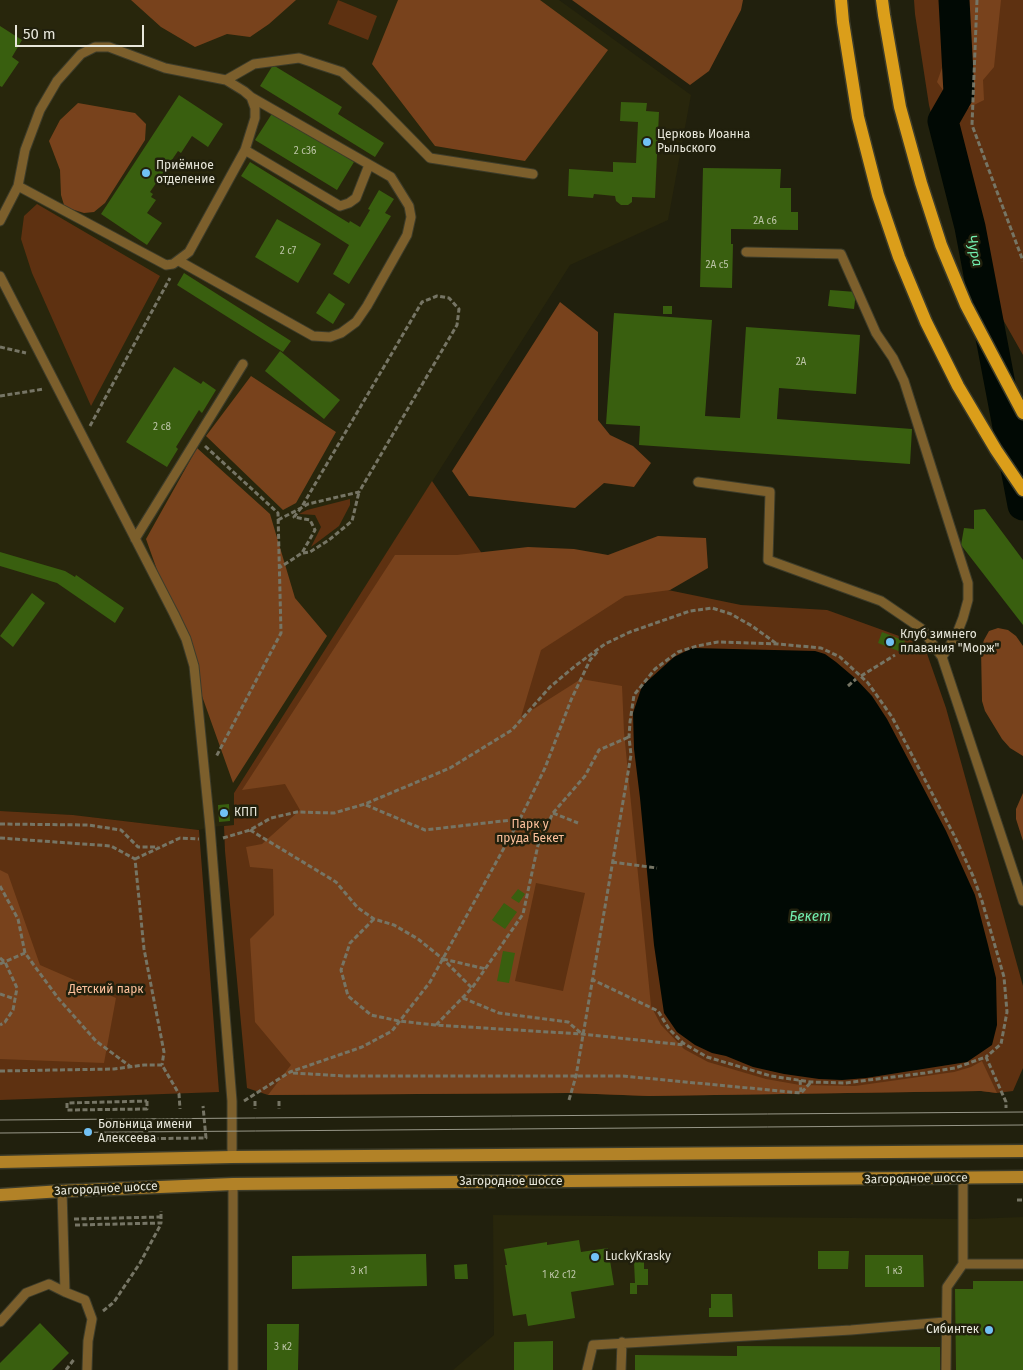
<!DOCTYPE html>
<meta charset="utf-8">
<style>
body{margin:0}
#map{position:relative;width:1023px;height:1370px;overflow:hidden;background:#21200d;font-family:"Fira Sans",sans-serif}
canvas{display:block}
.scale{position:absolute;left:15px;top:25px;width:129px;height:22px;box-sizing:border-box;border:2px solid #e7e6da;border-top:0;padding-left:6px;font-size:15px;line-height:18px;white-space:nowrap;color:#e7e6da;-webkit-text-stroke:4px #21200d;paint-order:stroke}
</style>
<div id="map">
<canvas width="1023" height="1370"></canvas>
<div class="scale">50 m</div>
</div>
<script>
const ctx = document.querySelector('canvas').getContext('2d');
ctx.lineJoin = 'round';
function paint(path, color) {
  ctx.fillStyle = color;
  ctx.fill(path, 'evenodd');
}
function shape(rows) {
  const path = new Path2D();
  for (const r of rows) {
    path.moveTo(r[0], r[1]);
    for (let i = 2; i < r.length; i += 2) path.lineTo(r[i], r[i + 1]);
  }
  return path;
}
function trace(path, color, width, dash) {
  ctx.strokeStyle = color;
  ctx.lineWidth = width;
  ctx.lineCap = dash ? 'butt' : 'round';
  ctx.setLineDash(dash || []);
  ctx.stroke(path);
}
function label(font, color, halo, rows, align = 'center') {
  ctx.font = font + ' "Fira Sans",sans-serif';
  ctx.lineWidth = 5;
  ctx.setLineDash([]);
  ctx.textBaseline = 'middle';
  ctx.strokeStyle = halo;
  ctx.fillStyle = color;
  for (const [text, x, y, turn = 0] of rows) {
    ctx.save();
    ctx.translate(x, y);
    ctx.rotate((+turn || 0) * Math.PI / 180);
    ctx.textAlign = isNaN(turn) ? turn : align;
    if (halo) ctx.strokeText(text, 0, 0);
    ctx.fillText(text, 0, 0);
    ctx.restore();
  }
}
const built = shape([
 [0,0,559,0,691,95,668,220,570,265,234,793,234,825,210,827,199,830,73,815,0,811],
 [493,1215,972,1219,1023,1217,1023,1370,453,1370,494,1335]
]);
const green = shape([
 [338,0,377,16,368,40,328,24],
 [914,0,1023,0,1023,355,997,309,951,194,929,105,915,14],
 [37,204,160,276,91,406,32,273,21,239,24,216],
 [432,481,494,571,653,571,668,590,741,605,827,610,924,645,946,708,1023,986,1023,1068,1013,1091,997,1093,981,1091,649,1096,570,1093,268,1095,247,1088,225,851,224,826,234,825,234,793],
 [350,499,350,505,339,526,311,547,321,527,315,515,299,514,307,510],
 [0,811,73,815,199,830,219,1092,0,1100]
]);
const forest = shape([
 [131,0,296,0,269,24,250,37,227,34,195,47,161,27],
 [398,0,540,0,608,50,525,161,435,146,372,64],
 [572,0,743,0,741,10,709,71,690,85],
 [944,0,1001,0,994,67,983,80,984,100,966,109,946,94,937,82,943,65,945,46,943,23],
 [78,103,135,113,146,124,145,140,105,203,94,212,84,213,71,209,64,205,61,195,60,170,49,141,60,120],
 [560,302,598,332,598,420,610,435,633,446,651,463,634,487,604,483,575,508,469,496,452,471],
 [251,376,336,432,296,503,283,510,206,436],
 [197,448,270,514,295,598,327,636,233,783,146,539],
 [658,536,706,538,708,568,670,590,625,596,541,650,521,717,581,679,622,686,624,732,651,1006,661,1025,684,1049,708,1062,766,1079,800,1085,855,1086,954,1072,971,1067,982,1061,997,1093,981,1091,649,1096,570,1093,268,1095,291,1065,255,1022,250,939,274,915,273,869,250,867,246,847,262,844,300,810,285,784,242,790,395,555,457,555,528,547,574,549,608,555],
 [536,883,585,893,563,991,515,981],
 [998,628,1008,630,1016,636,1023,646,1023,756,1010,748,1002,739,985,711,982,701,981,649,984,640,989,631],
 [1023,793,1023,841,1016,819,1016,809],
 [0,870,8,874,40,965,116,998,104,1063,0,1059]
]);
const water = shape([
 [692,648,815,651,825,654,836,662,856,679,872,696,887,719,946,831,975,895,988,945,996,978,997,1025,992,1045,967,1062,866,1078,842,1080,819,1079,784,1074,753,1067,726,1056,712,1053,695,1045,677,1032,664,1013,654,945,640,798,634,749,633,713,642,686,674,657]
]);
const river = shape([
 [954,0,959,93,943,121,970,227,1023,505]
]);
const building = shape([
 [0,26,22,40,12,57,19,62,2,87,0,86],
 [273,65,342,107,338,114,384,143,375,157,260,86],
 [179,95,223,124,208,147,192,136,181,153,178,151,150,192,153,194,151,197,156,200,147,213,162,223,147,245,101,214],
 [621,102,647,103,646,111,659,112,655,198,632,197,632,202,628,205,621,205,616,201,615,196,594,194,593,198,568,196,569,169,613,172,613,162,636,163,638,122,620,121],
 [273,112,354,162,337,190,255,140],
 [250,162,313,201,349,223,350,221,360,227,370,210,368,209,379,190,394,199,385,213,391,216,349,284,333,274,349,245,241,176],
 [703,168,781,169,780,188,791,188,791,212,798,212,798,230,731,229,731,244,733,244,732,288,700,287],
 [277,219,321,244,298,283,255,257],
 [184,273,291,341,283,352,177,285],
 [830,290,856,292,854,309,828,306],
 [329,293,345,304,333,324,316,313],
 [663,306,672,306,672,314,663,314],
 [614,313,712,320,705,416,740,418,746,327,860,335,856,394,779,388,777,419,912,429,910,464,639,445,640,426,606,424],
 [280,351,340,400,324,419,265,371],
 [174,367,201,384,203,381,216,390,202,413,199,410,176,447,178,449,167,467,126,442],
 [985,509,1023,560,1023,625,961,545,964,528,974,529,974,510],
 [0,552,65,571,75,577,76,575,124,608,115,623,57,583,0,566],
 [32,593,45,603,13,647,0,636],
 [882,632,905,641,901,652,878,643],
 [229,804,230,821,219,822,218,805],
 [518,889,525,894,519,903,511,898],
 [504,903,517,912,505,929,492,920],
 [503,951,515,953,509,983,497,981],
 [579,1240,581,1252,608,1248,614,1285,571,1292,575,1318,528,1326,526,1314,513,1316,505,1265,507,1265,504,1249,547,1242,547,1245],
 [818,1251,849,1251,848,1269,818,1269],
 [426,1254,427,1286,292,1289,292,1256],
 [865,1255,923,1255,924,1287,865,1287],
 [644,1261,644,1269,648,1269,648,1285,637,1285,637,1294,630,1294,630,1283,635,1283,634,1262],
 [467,1264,468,1279,455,1279,454,1265],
 [973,1281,1023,1281,1023,1370,956,1370,955,1289,973,1289],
 [711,1294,732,1294,733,1317,709,1317,709,1308,711,1308],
 [40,1323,69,1353,52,1370,0,1370,0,1363],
 [267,1324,299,1324,298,1370,267,1370],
 [553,1341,553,1370,514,1370,514,1342],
 [737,1346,940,1347,940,1370,635,1370,635,1355,737,1356]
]);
const path = shape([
 [977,0,972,125,1023,261],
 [0,347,26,353],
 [0,396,44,389],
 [90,426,170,278],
 [205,446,278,513,281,633,216,757],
 [278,520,301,508,308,504,359,492,457,325,459,309,449,298,437,296,422,302,301,508,294,517,310,520,315,530,302,553,279,568],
 [303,553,310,552,329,540,352,521,359,492],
 [861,676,895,655],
 [848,686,856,679],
 [366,805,425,830,520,819],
 [553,813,578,823],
 [0,824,88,825,121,830,138,847,158,847],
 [250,830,336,882,358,908,374,919,394,925,418,939,443,959,472,988],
 [0,838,111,846,135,859,144,949,164,1052,162,1065],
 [223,838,250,830,271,818,297,812,334,813,365,804,450,768,512,730,550,687,575,666,605,644,630,632,690,611,712,608,731,614,752,626,777,644],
 [135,859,180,838,199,839],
 [612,862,657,868],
 [0,886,18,919,25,953,58,998,96,1041,131,1067],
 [374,919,350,943,341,970,348,996,371,1015,399,1021,435,1025,582,1034,684,1045],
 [0,958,5,962,17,988,13,1010,5,1022,0,1025],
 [443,959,486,969],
 [0,964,25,953],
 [591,979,658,1011,669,1029,683,1043,707,1057,771,1076,811,1082,845,1083,925,1073,955,1068,986,1057,1006,1102,1006,1108],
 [0,994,15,999],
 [463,998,499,1013,568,1022,582,1034],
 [436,1025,472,988,523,914,538,845,553,813,585,776,599,750,629,737],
 [0,1071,114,1069,144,1065,162,1065,179,1094,180,1109],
 [293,1073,345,1076,623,1076,801,1093,811,1082],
 [800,1080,801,1092],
 [569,1100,576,1076,631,755,629,737,630,722,634,695,655,669,678,652,697,646,718,642,778,644,821,648,840,657,868,683,892,717,955,837,973,876,982,901,1004,977,1007,1012,1001,1044,986,1057],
 [147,1101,147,1109,67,1110,67,1103,147,1101],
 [244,1101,290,1072,362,1047,392,1031,430,982,520,819,545,768,571,700,590,660,599,650],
 [255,1101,255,1109],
 [279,1101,279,1109],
 [116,1139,206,1138,203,1106],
 [1017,1200,1023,1200],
 [74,1219,161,1217],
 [75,1225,161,1223,161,1211],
 [103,1311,114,1302,140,1263,161,1224],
 [66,1370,75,1358]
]);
const lane = shape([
 [245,150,340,206,349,203,356,198,369,165],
 [18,186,166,265,173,264,189,252,245,150,255,118,255,108,251,97,244,91,226,80],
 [0,221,18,186,25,150,40,110,57,81,81,54,95,47,109,47,165,68,226,80,254,64,299,58,342,72,375,102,430,158,533,174],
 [746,252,841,254,876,333,893,358,904,381,968,583,968,600,963,618,956,636,942,657],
 [179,261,313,336,330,337,341,333,356,322,367,306,407,235,411,217,409,206,391,177,251,97],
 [0,276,174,614,186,639,194,666,210,827,232,1101,232,1157],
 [698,482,770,492,768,560,881,601,922,629,942,657,1023,901],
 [135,539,243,364],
 [62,1191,65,1292,85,1300,92,1319,88,1341,87,1370],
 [963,1264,1023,1264],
 [0,1322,26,1293,49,1284,65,1292],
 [233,1370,233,1184],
 [587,1370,593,1345,851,1330,945,1322],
 [621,1370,622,1342],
 [946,1370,947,1287,963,1264,963,1178]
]);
const secondary = shape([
 [0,1162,232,1157,1023,1151],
 [0,1195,62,1191,233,1184,1023,1177]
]);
const primary = shape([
 [841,0,843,22,858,117,878,195,899,257,926,322,958,386,996,450,1023,490],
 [882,0,884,15,900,107,921,183,941,245,966,305,1023,413]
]);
const tram = shape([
 [0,1120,1023,1112],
 [0,1133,1023,1125]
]);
const markers = [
 [647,142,5,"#71c1f5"],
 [146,173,5,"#71c1f5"],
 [890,642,5,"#71c1f5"],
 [224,813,5,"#71c1f5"],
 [88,1132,5,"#71c1f5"],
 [595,1257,5,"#71c1f5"],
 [989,1330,5,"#71c1f5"]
];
const numberNames = [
 ["2 с36",305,151],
 ["2А с6",765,221],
 ["2 с7",288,251],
 ["2А с5",717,265],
 ["2А",801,362],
 ["2 с8",162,427],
 ["3 к1",359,1271],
 ["1 к3",894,1271],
 ["1 к2 с12",559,1275],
 ["3 к2",283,1347]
];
const poiNames = [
 ["Церковь Иоанна",657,135],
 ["Рыльского",657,149],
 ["Приёмное",156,166],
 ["отделение",156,180],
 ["Клуб зимнего",900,635],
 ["плавания \"Морж\"",900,649],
 ["КПП",234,813],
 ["Больница имени",98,1125],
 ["Алексеева",98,1139],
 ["LuckyKrasky",605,1257],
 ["Сибинтек",979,1330,"right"]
];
const parkNames = [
 ["Парк у",530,825],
 ["пруда Бекет",530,839],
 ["Детский парк",106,990]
];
const streetNames = [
 ["Загородное шоссе",916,1179,-1],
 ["Загородное шоссе",511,1182],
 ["Загородное шоссе",106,1189,-3]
];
const waterNames = [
 ["Чура",974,251,79],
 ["Бекет",810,917]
];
paint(built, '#28260c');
paint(green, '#5e3111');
paint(forest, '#78421c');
paint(water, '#010904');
trace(river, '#010904', 31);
paint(building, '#395f0f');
trace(lane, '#3d3c2a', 11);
trace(secondary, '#3d3c2a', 15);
trace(primary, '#3d3c2a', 15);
trace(path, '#767565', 3, [5, 2.5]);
trace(lane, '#7c5f2c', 9);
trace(secondary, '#b28227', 12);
trace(primary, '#db9e1a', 12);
trace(tram, '#989788', 1);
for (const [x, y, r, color] of markers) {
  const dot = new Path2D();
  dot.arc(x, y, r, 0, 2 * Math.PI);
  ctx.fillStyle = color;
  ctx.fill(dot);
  trace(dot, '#21200d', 2);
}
label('10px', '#bcc4a7', null, numberNames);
label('12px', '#e7e6da', '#21200d', poiNames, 'left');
label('12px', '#fec19c', '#21200d', parkNames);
label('12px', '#e7e6da', '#21200d', streetNames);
label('italic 14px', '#72edae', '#21200d', waterNames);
</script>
